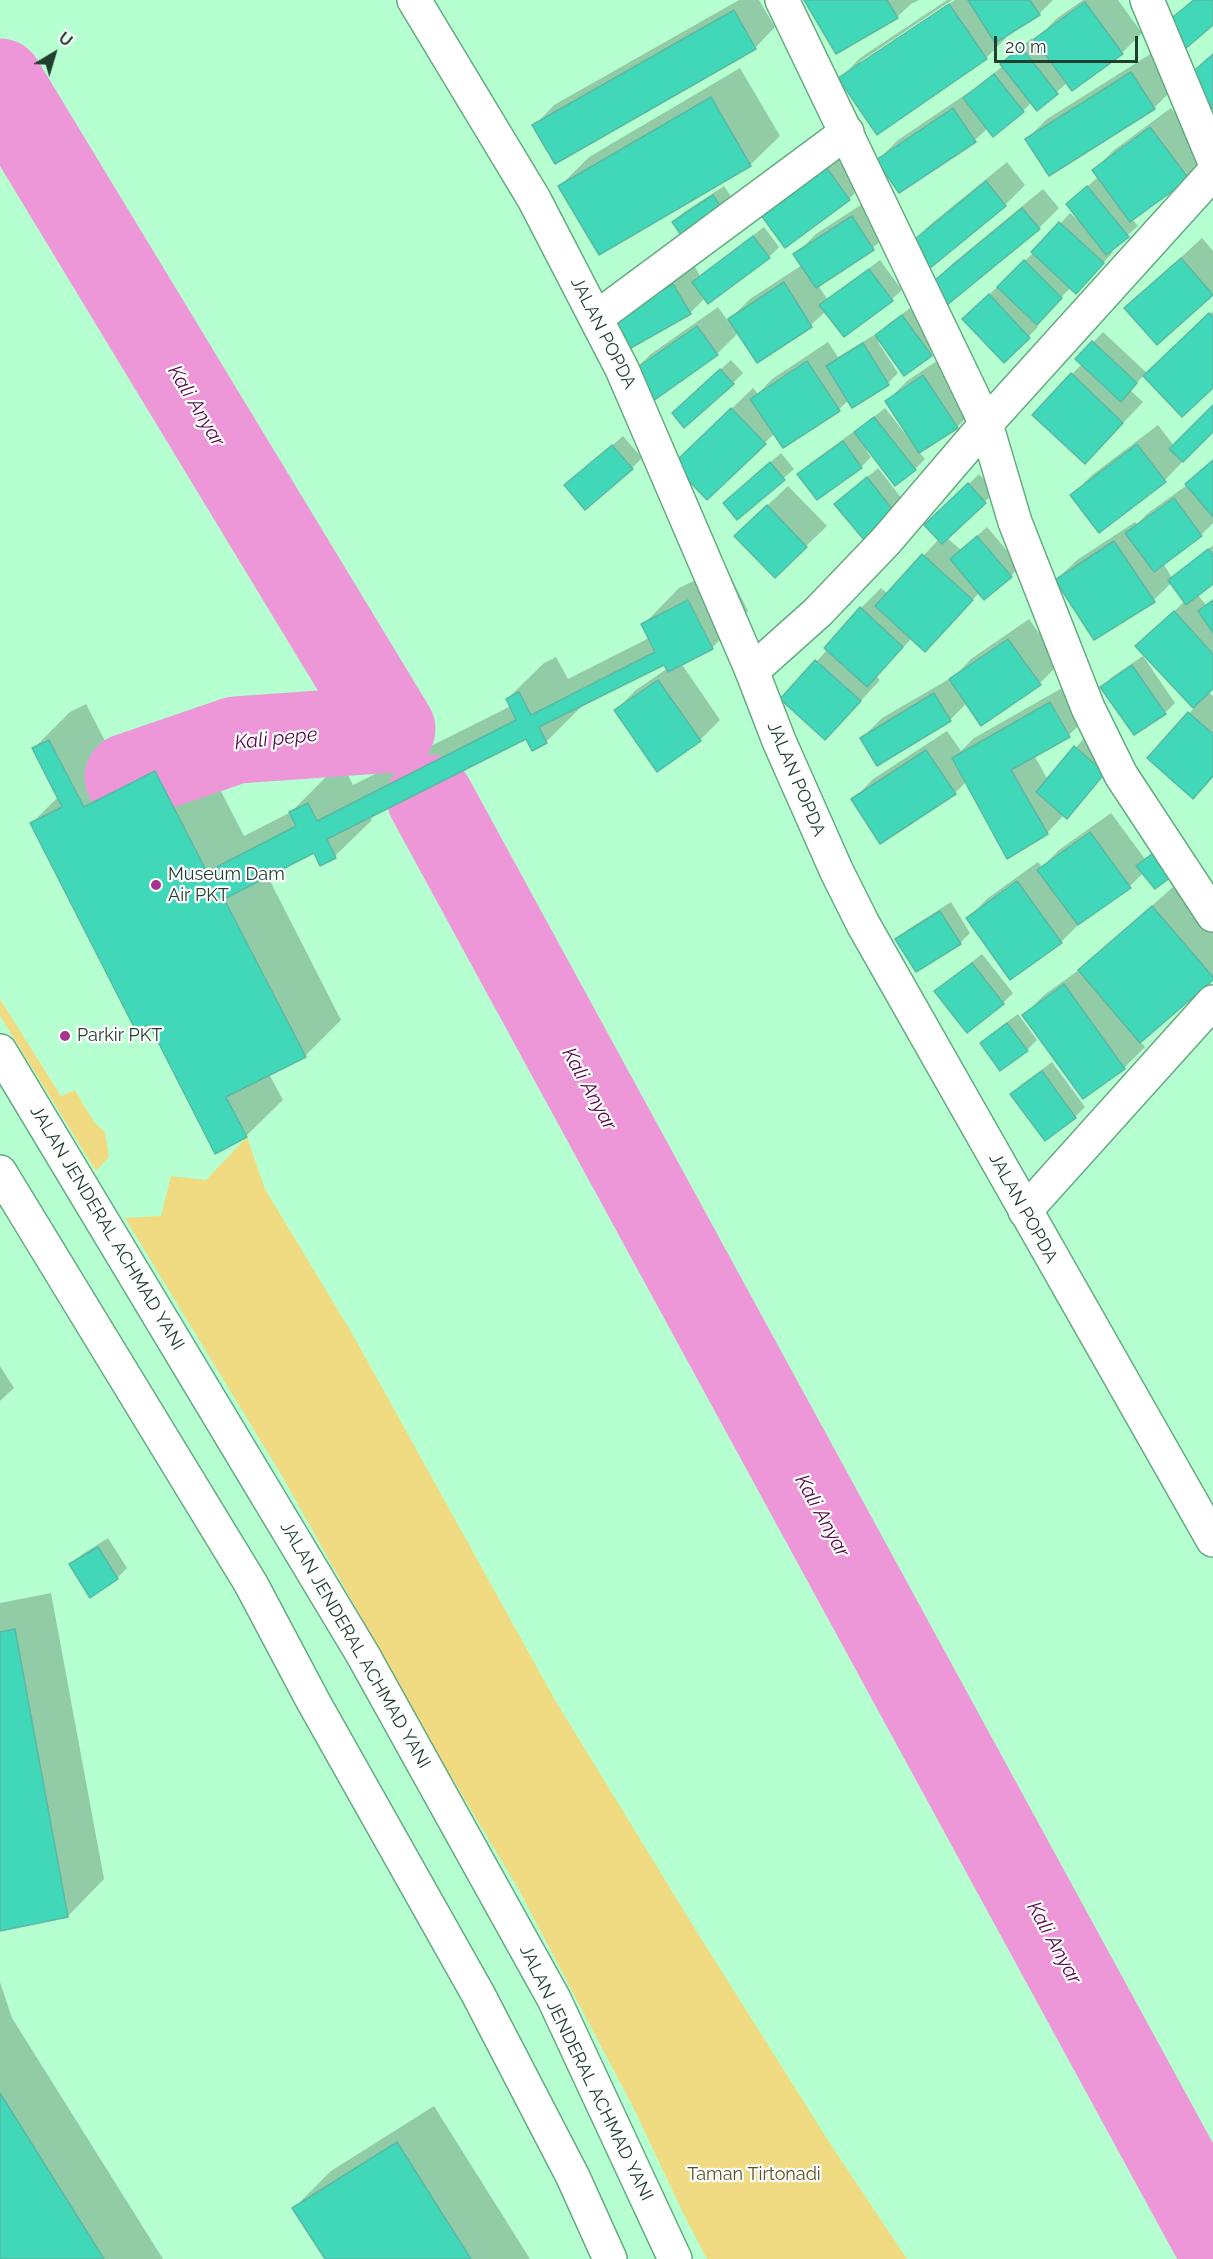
<!DOCTYPE html>
<style>
body{margin:0}
#map{position:relative;width:1213px;height:2259px;overflow:hidden;background:#b6ffd1;font-family:Raleway,sans-serif}
canvas{display:block}
.north{position:absolute;left:24px;top:24px;width:60px;height:60px;-webkit-text-stroke:4px #fff;paint-order:stroke;rotate:38deg;font-size:16px;font-weight:700;line-height:24px;text-align:center;color:#213f2d}
.north::after{content:'';display:block;margin:auto;width:21px;height:27px;background:#213f2d;clip-path:polygon(50% 0,100% 100%,50% 72%,0 100%)}
.scale{position:absolute;left:994px;top:36px;width:144px;height:27px;box-sizing:border-box;border:3px solid #213f2d;border-top:0;padding-left:8px;font-size:18px;line-height:21px;white-space:nowrap;color:#213f2d;-webkit-text-stroke:4px #fff;paint-order:stroke}
</style>
<div id="map">
<canvas width="1213" height="2259"></canvas>
<div class="north">U</div>
<div class="scale">20 m</div>
</div>
<script>
const ctx = document.querySelector('canvas').getContext('2d');
ctx.lineJoin = 'round';
function paint(path, color) {
  ctx.fillStyle = color;
  ctx.fill(path, 'evenodd');
}
function shape(rows) {
  const path = new Path2D();
  for (const r of rows) {
    path.moveTo(r[0], r[1]);
    for (let i = 2; i < r.length; i += 2) path.lineTo(r[i], r[i + 1]);
  }
  return path;
}
function trace(path, color, width, dash) {
  ctx.strokeStyle = color;
  ctx.lineWidth = width;
  ctx.lineCap = dash ? 'butt' : 'round';
  ctx.setLineDash(dash || []);
  ctx.stroke(path);
}
function label(font, color, halo, rows, align = 'center') {
  ctx.font = font + ' Raleway,sans-serif';
  ctx.lineWidth = 4.5;
  ctx.setLineDash([]);
  ctx.textBaseline = 'middle';
  ctx.strokeStyle = halo;
  ctx.fillStyle = color;
  for (const [text, x, y, turn = 0] of rows) {
    ctx.save();
    ctx.translate(x, y);
    ctx.rotate((+turn || 0) * Math.PI / 180);
    ctx.textAlign = isNaN(turn) ? turn : align;
    if (halo) ctx.strokeText(text, 0, 0);
    ctx.fillText(text, 0, 0);
    ctx.restore();
  }
}
const green = shape([
 [0,999,61,1096,75,1090,94,1122,105,1132,109,1157,96,1171,0,1016],
 [247,1137,265,1189,353,1335,555,1700,697,1932,831,2145,907,2259,707,2259,686,2219,634,2109,519,1890,440,1758,282,1476,125,1218,161,1216,171,1176,206,1180]
]);
const shadow = shape([
 [739,0,759,0,775,27,755,48,534,126,554,105],
 [806,0,919,0,911,4,897,17],
 [947,0,952,0,861,61,861,65,955,0,1053,0,1039,14,1005,35,1006,38,986,58,840,79,860,58],
 [1083,0,1118,0,1142,33,1122,53,1068,82,1037,109,1032,102,1023,111,988,128,975,140,878,160,898,140,975,88,1003,66,1002,64,1012,54,1032,38,1035,41,1056,19],
 [1192,0,1213,0,1213,23,1166,25],
 [1152,53,1174,88,1154,108,1027,139,1047,119],
 [740,68,780,136,750,165,599,253,560,186,589,157],
 [1171,108,1208,158,1188,178,1132,219,1138,226,1110,250,1113,252,1086,282,1071,287,1036,324,1038,327,1004,361,974,309,1033,253,1070,213,1080,222,1081,221,1068,204,1098,177,1094,170,1114,150],
 [847,148,870,178,849,199,785,245,763,215],
 [1007,162,1025,185,1005,205,929,267,911,244,931,224],
 [724,186,736,204,674,222,684,212],
 [1043,189,1059,208,1039,228,932,284,952,264],
 [873,197,893,228,873,248,818,285,827,299,880,260,902,290,892,299,826,311,811,325,739,332,717,354,630,374,651,354,718,307,728,321,750,299,802,265,795,255,816,234],
 [764,227,779,247,769,257,705,298,690,313,627,304,694,265,700,276],
 [1202,238,1213,251,1213,293,1157,343,1126,308],
 [913,306,941,345,931,355,905,374,880,340,878,342,898,373,888,383,849,400,839,409,784,446,775,433,707,498,695,444,753,388,758,394,772,379,828,342,838,357,874,335,875,337,887,325],
 [1213,311,1213,386,1182,415,1144,375,1130,390,1143,402,1105,442,1072,374,1082,364,1077,359,1103,332,1148,374],
 [944,356,977,407,957,427,919,452,925,459,915,469,869,450,867,452,871,457,861,467,799,474,809,464,853,432,854,433,885,408,910,440,912,438,887,401,907,381],
 [731,360,743,373,733,383,684,403],
 [1213,407,1213,430,1165,480,1100,531,1072,495,1092,475,1158,425,1174,446],
 [623,436,642,458,632,468,566,485],
 [781,453,794,469,737,518,735,493],
 [1213,460,1213,523,1201,535,1163,563,1172,578,1213,545,1213,582,1197,594,1206,605,1213,599,1213,687,1208,692,1213,696,1213,777,1192,797,1149,758,1194,708,1137,646,1185,601,1171,583,1154,600,1056,580,1077,560,1135,522,1137,524,1148,513,1187,485],
 [878,468,906,504,896,514,836,504],
 [979,474,995,492,947,538,961,550,987,527,1020,566,1011,576,980,592,925,650,912,638,876,676,880,680,845,718,782,699,828,649,861,608,881,588,888,594,939,539,936,515],
 [788,486,827,526,775,576,756,516],
 [725,565,748,611,712,648,681,663,720,720,700,740,616,710,636,690,668,668,665,663,583,705,546,742,533,749,527,736,370,816,372,820,335,856,320,864,314,851,267,875,341,1020,305,1056,269,1074,283,1100,246,1136,150,1022,31,824,58,797,34,748,70,712,86,704,121,772,192,735,244,836,291,812,327,776,344,767,353,785,511,706,507,699,544,663,556,657,568,679,649,638,643,625,679,588],
 [1029,619,1060,663,1040,683,967,703,950,720,877,764,862,738,882,718,956,675,971,659],
 [1143,656,1175,703,1165,713,1135,733,1102,687,1112,677],
 [1071,683,1089,715,1069,735,1034,755,1048,780,1085,737,1114,762,1047,833,966,782,955,793,880,842,853,800,873,779,947,731,961,751,974,738],
 [1111,813,1145,859,1167,841,1144,872,1130,886,1081,922,1061,942,968,918,988,898,1038,862,1042,867,1059,850],
 [1173,887,1213,933,1213,978,1140,1041,1145,1047,1124,1068,1083,1097,1024,1015,1044,995,1083,967],
 [951,902,970,933,960,943,897,940,907,930],
 [982,954,1013,993,1003,1003,936,991],
 [1018,1014,1037,1040,1027,1050,982,1043,992,1033],
 [1052,1062,1085,1107,1075,1117,1012,1094,1022,1084],
 [0,1366,14,1388,0,1401],
 [108,1538,127,1568,117,1578,71,1565,81,1555],
 [51,1593,104,1879,68,1916,0,1930,0,1603],
 [0,1982,12,2018,163,2259,0,2259],
 [434,2106,530,2259,326,2259,294,2208,331,2171]
]);
const river = shape([
 [0,82,392,729,236,740,128,777],
 [430,798,1213,2234]
]);
const building = shape([
 [804,0,887,0,898,18,836,54,804,0],
 [968,0,1030,0,1040,15,995,43,968,0],
 [1194,0,1213,0,1213,25,1185,49,1164,24,1194,0],
 [1085,2,1123,54,1072,91,1034,39,1085,2],
 [949,4,987,59,877,135,838,78,949,4],
 [734,10,756,49,555,164,532,125,734,10],
 [1021,47,1058,94,1037,111,1000,64,1021,47],
 [1213,54,1213,109,1186,78,1213,54],
 [1131,72,1155,109,1049,176,1025,139,1131,72],
 [994,74,1024,112,993,137,963,98,994,74],
 [711,97,751,166,599,255,558,186,711,97],
 [953,108,976,142,899,193,876,160,953,108],
 [1150,127,1189,179,1130,222,1092,170,1150,127],
 [826,167,850,200,785,248,761,215,826,167],
 [986,181,1006,206,929,269,909,244,986,181],
 [1087,186,1129,237,1106,255,1066,204,1087,186],
 [713,195,727,216,686,242,672,222,713,195],
 [1022,208,1040,229,947,305,930,284,1022,208],
 [852,216,874,250,816,288,793,254,852,216],
 [1059,222,1104,263,1076,294,1031,252,1059,222],
 [753,236,770,258,708,304,692,282,753,236],
 [1181,258,1213,295,1157,345,1124,308,1181,258],
 [1024,260,1062,298,1037,325,997,287,1024,260],
 [869,269,893,301,844,337,819,305,869,269],
 [784,282,812,327,757,363,728,319,784,282],
 [673,284,691,314,622,353,605,324,673,284],
 [989,294,1030,338,1004,363,962,319,989,294],
 [1209,313,1213,317,1213,388,1182,417,1143,376,1209,313],
 [902,315,932,356,904,376,875,335,902,315],
 [697,326,718,355,649,404,628,374,697,326],
 [1092,341,1137,383,1121,402,1075,359,1092,341],
 [863,343,889,385,852,408,826,366,863,343],
 [807,361,840,411,783,448,750,399,807,361],
 [720,369,734,384,684,428,672,413,720,369],
 [1071,373,1123,423,1085,464,1032,415,1071,373],
 [923,375,958,428,919,453,885,401,923,375],
 [1213,405,1213,432,1183,462,1169,449,1213,405],
 [731,408,766,444,707,500,673,464,731,408],
 [874,417,916,470,895,486,854,432,874,417],
 [843,441,862,468,817,500,797,474,843,441],
 [1137,444,1166,482,1099,533,1070,495,1137,444],
 [612,445,633,469,585,510,564,485,612,445],
 [1213,460,1213,517,1185,484,1213,460],
 [770,462,785,480,737,520,723,503,770,462],
 [867,477,897,515,865,541,834,504,867,477],
 [968,483,986,503,942,544,924,525,968,483],
 [1174,498,1202,536,1154,572,1125,533,1174,498],
 [767,505,807,547,775,578,734,536,767,505],
 [977,536,1012,577,984,600,950,559,977,536],
 [1114,541,1155,602,1094,640,1055,580,1114,541],
 [1208,549,1213,555,1213,584,1186,605,1168,580,1208,549],
 [922,554,973,600,925,652,875,606,922,554],
 [688,600,713,649,668,672,664,665,539,727,547,743,532,751,526,739,327,839,336,858,320,866,314,853,224,899,306,1057,226,1097,247,1137,215,1154,149,1024,136,1031,30,823,62,807,32,748,49,740,84,807,155,771,207,872,296,826,289,812,308,803,317,821,516,720,506,699,519,692,531,715,655,652,641,624,688,600],
 [1213,600,1213,633,1198,611,1213,600],
 [860,607,903,647,867,687,824,648,860,607],
 [1174,611,1213,654,1213,689,1193,708,1135,646,1174,611],
 [1008,639,1041,685,981,726,949,679,1008,639],
 [815,660,861,701,825,740,780,699,815,660],
 [1132,665,1166,714,1134,735,1100,687,1132,665],
 [658,680,701,741,657,772,614,710,658,680],
 [934,693,951,721,877,766,860,738,934,693],
 [1050,702,1070,737,1011,770,1048,834,1007,859,952,758,1050,702],
 [1188,712,1213,734,1213,776,1193,799,1147,758,1188,712],
 [1074,746,1105,773,1067,819,1036,792,1074,746],
 [926,750,956,794,880,844,851,799,926,750],
 [1090,832,1131,888,1078,925,1037,870,1090,832],
 [1157,850,1175,874,1155,889,1136,866,1157,850],
 [1017,881,1062,943,1010,980,966,918,1017,881],
 [1152,906,1213,977,1213,980,1140,1043,1078,970,1152,906],
 [940,911,961,944,916,972,895,939,940,911],
 [972,963,1004,1004,967,1033,934,991,972,963],
 [1064,984,1125,1069,1083,1099,1022,1015,1064,984],
 [1007,1023,1028,1051,1000,1071,980,1043,1007,1023],
 [1042,1071,1076,1118,1045,1141,1010,1094,1042,1071],
 [98,1547,118,1579,90,1598,69,1564,98,1547],
 [15,1629,68,1917,0,1931,0,1632,15,1629],
 [0,2093,104,2259,0,2259,0,2093],
 [397,2142,471,2259,325,2259,292,2208,397,2142]
]);
const street = shape([
 [782,0,986,424,1015,522,1088,708,1121,775,1213,915],
 [1147,0,1213,158],
 [596,318,847,132],
 [752,671,818,612,886,541,986,424,1213,173],
 [1025,1211,1213,1002]
]);
const secondary = shape([
 [414,0,534,199,622,369,752,671,779,741,837,872,863,924,1213,1540]
]);
const primary = shape([
 [0,1051,363,1655,554,1999,675,2259],
 [0,1172,251,1584,313,1701,478,1994,573,2177,610,2259]
]);
const markers = [
 [156,885,6,"#a5338f"],
 [65,1036,6,"#a5338f"]
];
const streetNames = [
 ["JALAN POPDA",603,333,63],
 ["JALAN POPDA",796,779,67],
 ["JALAN POPDA",1023,1208,61],
 ["JALAN JENDERAL ACHMAD YANI",107,1228,59],
 ["JALAN JENDERAL ACHMAD YANI",355,1645,60],
 ["JALAN JENDERAL ACHMAD YANI",586,2073,64]
];
const poiNames = [
 ["Museum Dam",168,875],
 ["Air PKT",168,896],
 ["Parkir PKT",77,1036]
];
const parkNames = [
 ["Taman Tirtonadi",754,2175]
];
const waterNames = [
 ["Kali Anyar",196,406,59],
 ["Kali pepe",276,739,-6],
 ["Kali Anyar",589,1089,61],
 ["Kali Anyar",822,1516,61],
 ["Kali Anyar",1054,1943,61]
];
paint(green, '#f0db82');
paint(shadow, '#0003');
trace(river, '#ee97d8', 87);
paint(building, '#41d7b9');
trace(building, '#5bb9a4', 1.5);
trace(street, '#64ab81', 36);
trace(secondary, '#64ab81', 36);
trace(primary, '#64ab81', 36);
trace(street, '#fff', 33);
trace(secondary, '#fff', 33);
trace(primary, '#fff', 33);
for (const [x, y, r, color] of markers) {
  const dot = new Path2D();
  dot.arc(x, y, r, 0, 2 * Math.PI);
  ctx.fillStyle = color;
  ctx.fill(dot);
  trace(dot, '#fff', 2);
}
label('18px', '#213f2d', '#fff', streetNames);
label('18px', '#213f2d', '#fff', poiNames, 'left');
label('18px', '#5a5023', '#fff', parkNames);
label('italic 20px', '#57094a', '#fff', waterNames);
</script>
